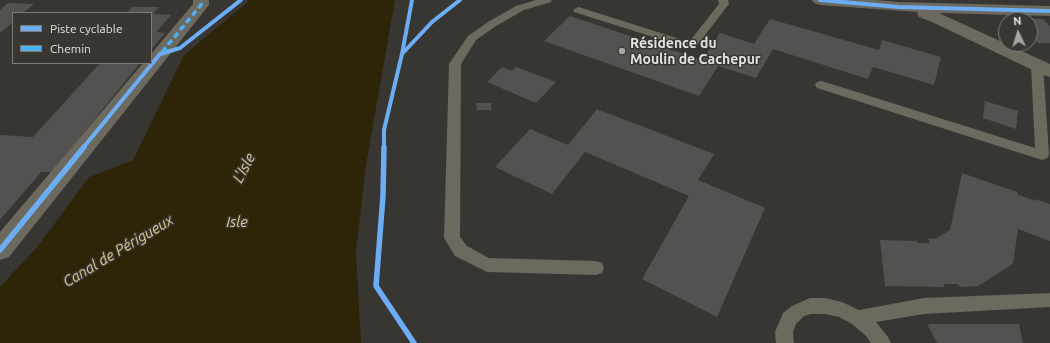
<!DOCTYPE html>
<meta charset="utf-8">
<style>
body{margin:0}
#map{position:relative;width:1050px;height:343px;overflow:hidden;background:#383633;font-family:Ubuntu,sans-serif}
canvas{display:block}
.legend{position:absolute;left:12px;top:12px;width:140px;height:52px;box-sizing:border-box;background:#393732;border:1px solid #7d7c78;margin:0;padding:5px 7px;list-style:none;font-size:12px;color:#e4e3e0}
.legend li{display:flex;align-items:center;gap:8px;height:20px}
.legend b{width:20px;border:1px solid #7d7c78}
.north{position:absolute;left:998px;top:12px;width:40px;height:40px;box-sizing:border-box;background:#393732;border:1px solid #7d7c78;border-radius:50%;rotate:356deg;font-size:11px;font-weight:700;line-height:16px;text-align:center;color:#e4e3e0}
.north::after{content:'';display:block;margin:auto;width:14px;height:18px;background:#a8a6a3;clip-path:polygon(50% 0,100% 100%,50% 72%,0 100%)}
</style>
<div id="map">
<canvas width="1050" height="343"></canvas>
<ul class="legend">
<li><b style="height:5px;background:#6dadf4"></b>Piste cyclable</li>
<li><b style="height:5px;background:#4cb0f7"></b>Chemin</li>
</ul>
<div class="north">N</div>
</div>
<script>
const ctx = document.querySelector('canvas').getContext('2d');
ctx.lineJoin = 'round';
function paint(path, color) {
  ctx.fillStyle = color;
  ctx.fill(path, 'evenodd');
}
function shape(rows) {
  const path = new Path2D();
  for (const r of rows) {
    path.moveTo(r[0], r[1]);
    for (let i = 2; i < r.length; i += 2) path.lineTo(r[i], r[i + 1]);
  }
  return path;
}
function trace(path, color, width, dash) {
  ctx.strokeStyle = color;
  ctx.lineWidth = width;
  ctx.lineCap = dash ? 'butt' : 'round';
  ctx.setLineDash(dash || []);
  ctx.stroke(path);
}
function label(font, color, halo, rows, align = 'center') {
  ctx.font = font + ' Ubuntu,sans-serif';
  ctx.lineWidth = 3;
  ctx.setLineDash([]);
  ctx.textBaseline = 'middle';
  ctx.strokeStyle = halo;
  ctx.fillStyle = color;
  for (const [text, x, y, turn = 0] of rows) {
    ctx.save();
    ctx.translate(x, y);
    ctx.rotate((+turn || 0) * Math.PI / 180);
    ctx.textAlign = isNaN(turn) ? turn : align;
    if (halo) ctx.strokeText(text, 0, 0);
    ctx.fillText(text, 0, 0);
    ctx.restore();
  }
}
const water = shape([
 [250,0,395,0,366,165,356,251,361,343,0,343,0,287,38,246,89,177,133,160,184,55]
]);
const building = shape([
 [8,3,34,4,23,13,13,13,13,22,0,33,0,10],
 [132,7,159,7,153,14,171,15,156,32,165,33,151,50,151,13,127,13],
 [570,16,702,60,720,33,754,44,770,19,879,50,882,40,941,57,934,85,873,67,868,79,773,49,756,78,718,66,699,96,544,41],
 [1020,18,1043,19,1050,26,1050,43,1038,43,1033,38,1030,38,1030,20,1018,20],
 [100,63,140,63,52,172,41,172,0,220,0,135,33,137],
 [502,67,512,71,516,67,556,82,536,103,487,82],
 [985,101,1018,111,1016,129,983,118],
 [476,103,491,103,491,110,477,110],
 [597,109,714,154,698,180,765,208,717,317,642,279,689,196,585,152,552,194,495,167,530,129,568,145],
 [962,173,1017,192,1018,195,1036,201,1036,199,1050,204,1050,241,1018,229,1013,264,978,286,960,287,958,284,943,284,945,287,885,286,880,240,917,241,918,243,930,243,928,238,935,239,950,230],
 [927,324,1019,324,1023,343,937,343]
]);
const path = shape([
 [222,15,241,0]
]);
const service = shape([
 [536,0,552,0,551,2,524,10,496,26,476,40,461,64,460,237,467,246,489,258,596,261,602,263,604,268,602,273,596,275,487,272,455,256,444,238,449,64,468,36,488,22,516,6,536,0],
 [718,0,728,0,729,4,695,48,691,49,574,12,573,10,578,7,582,8,689,42,719,4,718,0],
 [1037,61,1041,63,1043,65,1049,155,1047,158,1042,160,817,88,815,85,817,82,821,81,825,82,1035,148,1031,65,1033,63,1037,61],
 [1050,293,1050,307,924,314,876,322,888,337,891,343,871,343,866,336,852,324,839,317,825,314,811,314,804,316,796,324,793,332,794,343,776,343,775,332,783,313,792,306,810,298,825,298,842,302,859,310,924,298,1050,293]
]);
const minor = shape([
 [193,0,209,0,209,5,9,257,0,260,0,232,143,63,151,63,151,54,193,4,193,0],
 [812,0,875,0,899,2,1050,6,1050,16,939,13,1050,64,1050,77,1043,75,932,22,919,17,917,14,918,12,820,5,814,3,812,0]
]);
const quiet = shape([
 [162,52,201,5,201,0]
]);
const cyclewayFar1 = shape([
 [820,0,899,7,1050,11],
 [402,54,432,22,460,0],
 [83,148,160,54,180,48,241,0],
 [384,148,384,130,402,54,412,0]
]);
const cycleway = shape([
 [384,147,383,196,376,286,414,343],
 [0,250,84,147]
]);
const markers = [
 [622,51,4,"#a8a6a3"]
];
const poiNames = [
 ["Résidence du",630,43],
 ["Moulin de Cachepur",630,59]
];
const waterNames = [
 ["L'Isle",244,168,-62],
 ["Isle",237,222],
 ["Canal de Périgueux",118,251,-31]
];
paint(water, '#2e2509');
paint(building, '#535250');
trace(path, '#726f69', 2, [1.5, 2.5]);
paint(service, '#6c695e');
paint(minor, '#6c695e');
trace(quiet, '#4cb0f7', 3.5, [6, 3.5]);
trace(cyclewayFar1, '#6dadf4', 4);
trace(cycleway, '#6dadf4', 5.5);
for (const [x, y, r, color] of markers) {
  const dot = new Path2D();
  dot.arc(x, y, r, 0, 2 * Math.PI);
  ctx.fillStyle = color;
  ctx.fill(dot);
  trace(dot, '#393732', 1.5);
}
label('bold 14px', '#e4e3e0', '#393732', poiNames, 'left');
label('italic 15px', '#dac78e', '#393732', waterNames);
</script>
